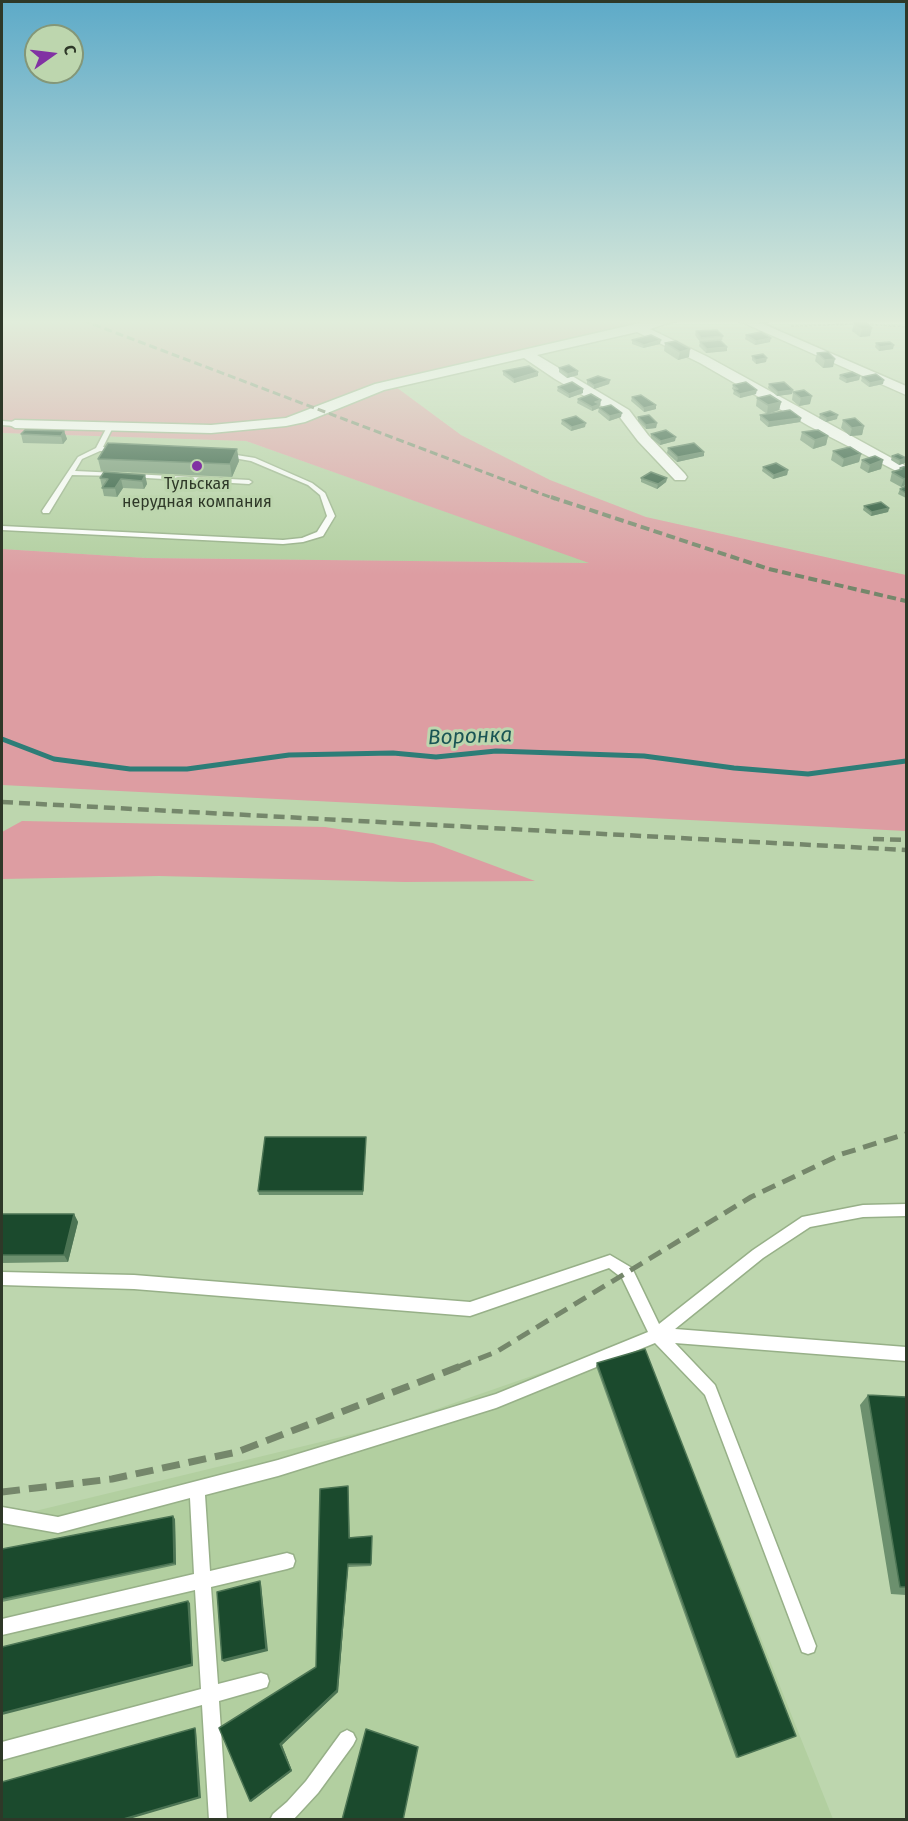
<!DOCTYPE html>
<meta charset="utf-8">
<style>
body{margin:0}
#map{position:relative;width:908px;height:1821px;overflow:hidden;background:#bdd6ae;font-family:"Fira Sans",sans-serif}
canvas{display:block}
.frame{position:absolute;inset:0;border:3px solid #2e3828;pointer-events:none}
.north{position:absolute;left:24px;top:24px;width:60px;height:60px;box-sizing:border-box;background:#bdd6ae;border:2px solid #849778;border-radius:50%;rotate:76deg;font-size:16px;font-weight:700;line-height:24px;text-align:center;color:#2e3828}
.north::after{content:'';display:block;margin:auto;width:21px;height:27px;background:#8132a3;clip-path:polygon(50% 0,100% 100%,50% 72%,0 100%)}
</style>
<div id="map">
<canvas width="908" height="1821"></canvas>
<div class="frame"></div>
<div class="north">С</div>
</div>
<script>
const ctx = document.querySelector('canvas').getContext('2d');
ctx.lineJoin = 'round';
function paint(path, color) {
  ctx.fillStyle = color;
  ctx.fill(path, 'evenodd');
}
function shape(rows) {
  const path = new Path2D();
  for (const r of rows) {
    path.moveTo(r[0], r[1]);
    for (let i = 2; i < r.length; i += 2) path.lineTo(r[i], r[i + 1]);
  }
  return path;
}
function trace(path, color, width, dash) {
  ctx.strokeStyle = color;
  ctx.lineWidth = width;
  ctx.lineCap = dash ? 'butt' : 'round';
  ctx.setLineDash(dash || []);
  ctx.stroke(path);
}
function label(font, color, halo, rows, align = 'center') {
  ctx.font = font + ' "Fira Sans",sans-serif';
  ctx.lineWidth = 6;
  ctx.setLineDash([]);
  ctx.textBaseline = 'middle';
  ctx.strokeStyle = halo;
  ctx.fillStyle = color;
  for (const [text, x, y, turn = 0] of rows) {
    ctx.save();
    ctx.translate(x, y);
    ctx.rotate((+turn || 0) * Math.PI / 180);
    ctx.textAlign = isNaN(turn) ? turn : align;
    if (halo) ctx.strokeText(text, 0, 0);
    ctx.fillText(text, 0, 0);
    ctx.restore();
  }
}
const built = shape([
 [2,433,246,441,592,563,146,558,2,549],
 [641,1338,833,1819,2,1819,2,1519,391,1425]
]);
const green = shape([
 [2,320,685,320,396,387,461,435,550,480,646,517,906,575,906,831,2,785,2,549,146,558,589,563,246,441,2,433],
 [22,821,325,827,433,843,535,881,405,882,159,876,2,879,2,832]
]);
const stream = shape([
 [2,739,54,759,130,769,187,769,289,755,393,753,436,757,496,751,644,756,734,768,808,774,906,761]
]);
const path = shape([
 [866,324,906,327],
 [791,326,857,324]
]);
const lane = shape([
 [2,421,15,422,18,424,15,426,2,425,2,421],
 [110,425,113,427,103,447,119,448,122,450,121,451,100,451,82,459,75,471,117,473,120,475,119,476,72,475,49,513,43,513,42,511,78,457,96,448,107,427,110,425],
 [224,453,255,458,312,483,325,493,335,516,323,536,303,542,283,544,2,530,2,526,283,540,302,538,317,532,327,516,320,495,308,485,251,461,222,456,222,454,224,453],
 [132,474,249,480,252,482,249,484,130,477,129,476,132,474],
 [906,1204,906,1216,863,1217,810,1227,763,1258,675,1329,906,1347,906,1361,675,1343,715,1385,816,1646,814,1652,808,1654,802,1652,705,1395,655,1343,496,1408,278,1476,205,1495,210,1571,287,1553,293,1555,295,1561,293,1567,287,1569,211,1587,218,1684,261,1673,267,1675,269,1681,267,1687,261,1689,219,1701,227,1820,209,1820,202,1705,2,1760,2,1742,201,1689,195,1590,2,1635,2,1619,194,1574,190,1498,58,1533,2,1523,2,1507,58,1517,278,1460,496,1394,648,1332,622,1278,609,1268,470,1316,134,1289,2,1285,2,1272,134,1275,470,1302,610,1255,632,1268,659,1324,753,1250,802,1217,863,1205,906,1204],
 [347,1730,353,1733,356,1739,353,1745,318,1793,293,1820,270,1820,273,1814,287,1802,306,1781,341,1733,347,1730]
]);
const street = shape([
 [653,320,677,320,650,329,708,357,906,466,906,476,809,426,700,363,637,332,537,355,629,410,648,435,685,474,687,477,685,480,675,480,638,441,619,416,555,379,524,358,384,390,305,422,286,426,211,433,15,428,8,424,15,420,211,425,286,418,375,384,653,320],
 [737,320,754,320,906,386,906,395,737,320]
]);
const railFar4 = shape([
 [82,320,555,499]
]);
const railFar3 = shape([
 [551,497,769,569,906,601]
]);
const railFar2 = shape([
 [2,802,906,850],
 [873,839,906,840]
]);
const railFar1 = shape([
 [458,1367,496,1352,751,1197,842,1154,906,1134]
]);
const rail = shape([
 [2,1492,112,1479,237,1452,461,1366]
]);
const wall = shape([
 [854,323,870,336,860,337,852,331],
 [696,331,723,336,722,340,721,340,727,351,706,353,699,346,700,342,695,335],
 [746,335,770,342,755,345,745,339],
 [632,340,660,344,643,348,632,344],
 [665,343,689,357,678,360,664,351],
 [876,343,893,349,879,351,875,347],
 [817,353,833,367,823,368,815,361],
 [752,356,766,362,756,364,752,360],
 [559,368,578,375,567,378,559,372],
 [503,371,538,376,514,383,503,375],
 [840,375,860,376,859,380,846,383,839,379],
 [862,377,883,384,869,387,861,381],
 [587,380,610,380,609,384,594,389,587,384],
 [769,384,792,394,777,396,768,388],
 [733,385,756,394,740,398,733,394,734,390,732,389],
 [558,387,583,389,583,393,569,398,557,391],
 [793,392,810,404,799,406,792,400],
 [632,397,656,405,656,409,644,412,631,401],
 [757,398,781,402,779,410,767,414,756,406],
 [578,399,601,400,599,408,621,417,609,421,598,412,599,408,592,411,577,403],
 [820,414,837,419,826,422,819,418],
 [760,415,801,418,800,422,768,427,760,420],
 [638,417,657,423,656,428,646,429,638,421],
 [562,420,585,427,571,431,561,424],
 [843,420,864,426,862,435,850,436,841,428],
 [64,431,67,439,63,444,23,443,21,434],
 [802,432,828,436,826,445,813,449,800,440],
 [651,434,675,441,660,445,651,438],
 [668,448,704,452,704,456,677,462,667,453],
 [833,451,861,454,859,462,842,467,831,460],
 [892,456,905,463,899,465,891,460],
 [98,459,239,461,232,477,101,471],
 [862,460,883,460,881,469,868,473,860,468],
 [906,466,906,485,901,487,890,481,892,472,899,470,900,468],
 [763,467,788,470,787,475,773,479,762,471],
 [145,475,147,484,144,489,123,488,117,497,104,496,100,478],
 [641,478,667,478,666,482,657,489,641,482],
 [906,486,906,498,898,494,900,489],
 [864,506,889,508,888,512,871,516,863,510],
 [366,1137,363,1195,259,1195,258,1191],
 [2,1214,74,1214,78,1222,68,1262,2,1263],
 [597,1363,793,1737,736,1758,596,1366],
 [868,1395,906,1397,906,1595,891,1594,860,1405],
 [348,1489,350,1537,372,1536,371,1566,348,1567,338,1692,282,1745,292,1771,251,1802,316,1667],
 [175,1519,176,1565,2,1602,2,1549]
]);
const shadedWall = shape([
 [760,320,778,320,759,324],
 [872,328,870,336,860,337,862,329],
 [771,338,770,342,755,345,756,341],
 [661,340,660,344,643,348,644,345],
 [894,345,893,349,879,351,880,347],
 [727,347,727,351,706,353,707,349],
 [690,349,689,357,678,360,680,352],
 [767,358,766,362,756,364,756,360],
 [835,359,833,367,823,368,825,360],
 [578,371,578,375,567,378,568,374],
 [538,372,538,376,514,383,514,379],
 [860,376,859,380,846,383,847,379],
 [610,380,609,384,594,389,594,385],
 [884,380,883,384,869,387,870,383],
 [583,389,583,393,569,398,569,394],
 [757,390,756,394,740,398,740,394],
 [793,390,792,394,777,396,778,392],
 [812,396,810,404,799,406,801,398],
 [601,400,599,408,592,411,592,407,595,402],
 [781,402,779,410,767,414,768,405],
 [656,405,656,409,644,412,644,408],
 [622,413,621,417,609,421,610,416],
 [838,415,837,419,826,422,827,418],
 [801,418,800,422,768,427,769,422],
 [586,423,585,427,571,431,572,427],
 [657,423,656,428,646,429,646,425],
 [864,426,862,435,850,436,852,428],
 [64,431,67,439,63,444,61,436],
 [828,436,826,445,813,449,815,440],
 [676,437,675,441,660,445,661,441],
 [237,449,239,461,232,477,230,464],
 [704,452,704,456,677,462,678,457],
 [861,454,859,462,842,467,844,459],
 [906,458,905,463,899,465,900,460],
 [883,460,881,469,868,473,870,465],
 [788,470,787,475,773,479,774,475],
 [145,475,147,484,144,489,142,481],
 [667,478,666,482,657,489,658,484],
 [906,478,906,485,901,487,904,479],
 [121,479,123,488,117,497,115,488],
 [889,508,888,512,871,516,872,512],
 [74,1214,78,1222,68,1262,64,1255],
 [173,1516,175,1519,176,1565,174,1563],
 [348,1564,348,1567,338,1692,282,1745,292,1771,251,1802,250,1801,280,1744,337,1690],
 [260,1581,261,1584,268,1651,224,1662,222,1660],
 [188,1601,190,1603,193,1666,2,1715,2,1713],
 [195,1728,196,1730,201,1798,126,1820,120,1820]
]);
const building = shape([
 [865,322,872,328,862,329,854,323,865,322],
 [717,330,723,336,701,338,696,331,717,330],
 [761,332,771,338,756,341,746,335,761,332],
 [651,335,661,340,644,345,632,340,651,335],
 [720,340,727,347,707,349,700,342,720,340],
 [676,341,690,349,680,352,665,343,676,341],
 [890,342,894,345,880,347,876,343,890,342],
 [828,352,835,359,825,360,817,353,828,352],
 [763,354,767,358,756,360,752,356,763,354],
 [569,365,578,371,568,374,559,368,569,365],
 [529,366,538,372,514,379,503,371,529,366],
 [852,372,860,376,847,379,840,375,852,372],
 [876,374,884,380,870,383,862,377,876,374],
 [598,376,610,380,594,385,587,380,598,376],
 [572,382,583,389,569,394,558,387,572,382],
 [746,382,757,390,740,394,734,390,738,389,733,385,746,382],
 [784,382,793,390,778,392,769,384,784,382],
 [804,390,812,396,801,398,793,392,804,390],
 [591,394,601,400,595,402,600,404,592,407,578,399,591,394],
 [641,395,656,405,644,408,632,397,641,395],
 [770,395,781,402,768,405,757,398,770,395],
 [611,405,622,413,610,416,599,408,611,405],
 [790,410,801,418,769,422,760,415,790,410],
 [830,411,838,415,827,418,820,414,830,411],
 [649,415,657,423,646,425,638,417,649,415],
 [576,416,586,423,572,427,562,420,576,416],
 [855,418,864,426,852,428,843,420,855,418],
 [25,430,64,431,61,436,21,434,25,430],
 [666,430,676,437,661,441,651,434,666,430],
 [818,430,828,436,815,440,802,432,818,430],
 [108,443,237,449,230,464,98,459,108,443],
 [694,443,704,452,678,457,668,448,694,443],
 [850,447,861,454,844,459,833,451,850,447],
 [898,454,906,458,900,460,892,456,898,454],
 [875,456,883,460,870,465,862,460,875,456],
 [776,463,788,470,774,475,763,467,776,463],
 [906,466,906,478,904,479,892,472,902,469,900,468,906,466],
 [104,472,145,475,142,481,121,479,115,488,102,488,108,479,100,478,104,472],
 [651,472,667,478,658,484,641,478,651,472],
 [906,486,906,493,900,489,906,486],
 [881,502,889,508,872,512,864,506,881,502],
 [265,1137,366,1137,363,1191,258,1191,265,1137],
 [2,1214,74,1214,64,1255,2,1255,2,1214],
 [645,1349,796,1736,738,1757,597,1363,645,1349],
 [868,1395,906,1397,906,1587,900,1587,868,1395],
 [348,1486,349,1538,372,1536,371,1564,348,1564,337,1690,280,1744,291,1770,250,1801,219,1728,316,1667,320,1489,348,1486],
 [173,1516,174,1563,2,1599,2,1549,173,1516],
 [260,1581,266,1649,222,1660,217,1592,260,1581],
 [188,1601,192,1664,2,1713,2,1647,188,1601],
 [195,1728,199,1797,120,1820,2,1820,2,1782,195,1728],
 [366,1729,418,1747,403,1820,342,1820,366,1729]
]);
const markers = [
 [197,466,6,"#8132a3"]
];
const farPoinames = [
 ["Тульская",197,485],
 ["нерудная компания",197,503]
];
const waterNames = [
 ["Воронка",470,737,-2]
];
paint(built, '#b2cfa0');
paint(green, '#dd9da2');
trace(stream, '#2d7d77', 5);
trace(lane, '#97b088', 3);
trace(street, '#97b088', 3);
trace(path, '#889b7c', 1.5, [3, 1.5]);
paint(lane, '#fff');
paint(street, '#fff');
trace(railFar4, '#75876b', 3, [8, 4]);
trace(railFar3, '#75876b', 4, [9, 4.5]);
trace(railFar2, '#75876b', 4.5, [11, 6]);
trace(railFar1, '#75876b', 5, [14, 8]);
trace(rail, '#75876b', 7, [18, 9]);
paint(wall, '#6c906e');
paint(shadedWall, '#4c7454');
paint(building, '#1b4a2d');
trace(building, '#4c7454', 1.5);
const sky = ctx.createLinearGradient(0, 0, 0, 575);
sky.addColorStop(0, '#5daac8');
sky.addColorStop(0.56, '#e1eddb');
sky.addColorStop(1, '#e1eddb00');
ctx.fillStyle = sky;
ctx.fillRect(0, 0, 908, 575);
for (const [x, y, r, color] of markers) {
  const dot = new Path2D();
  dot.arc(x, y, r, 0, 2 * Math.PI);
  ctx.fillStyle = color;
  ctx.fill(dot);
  trace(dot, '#bdd6ae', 2);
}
label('16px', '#2e3828', '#bdd6ae', farPoinames);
label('italic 21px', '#1a5555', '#bdd6ae', waterNames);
</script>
